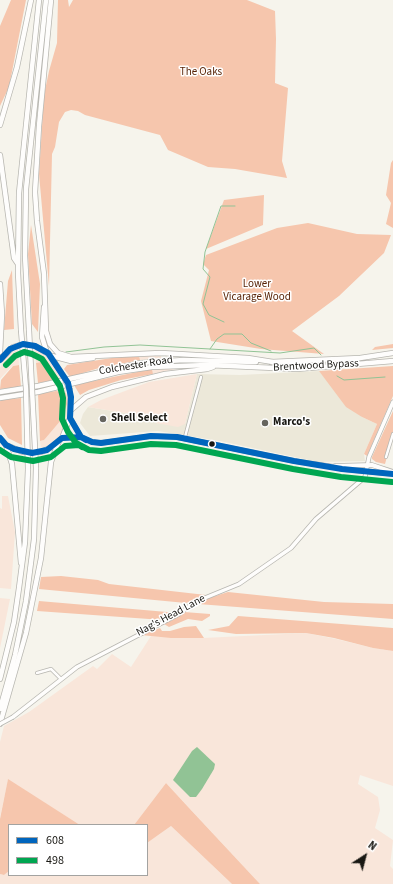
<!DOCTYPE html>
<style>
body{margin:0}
#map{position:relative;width:393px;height:884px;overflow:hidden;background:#f6f4ec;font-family:"Source Sans 3",sans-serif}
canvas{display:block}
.legend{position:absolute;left:8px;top:824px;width:140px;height:52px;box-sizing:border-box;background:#fff;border:1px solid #a3a3a1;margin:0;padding:5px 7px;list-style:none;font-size:12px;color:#191813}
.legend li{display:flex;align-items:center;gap:8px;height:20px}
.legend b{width:20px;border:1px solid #a3a3a1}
.north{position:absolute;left:345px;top:836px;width:40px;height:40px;-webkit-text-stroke:3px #fff;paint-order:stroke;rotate:36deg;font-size:11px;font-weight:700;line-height:16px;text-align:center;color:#191813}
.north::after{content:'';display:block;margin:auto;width:14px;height:18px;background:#191813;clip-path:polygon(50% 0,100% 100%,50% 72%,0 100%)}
</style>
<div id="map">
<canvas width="393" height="884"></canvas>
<ul class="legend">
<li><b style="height:5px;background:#0065bd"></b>608</li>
<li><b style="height:5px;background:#00a651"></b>498</li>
</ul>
<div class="north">N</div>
</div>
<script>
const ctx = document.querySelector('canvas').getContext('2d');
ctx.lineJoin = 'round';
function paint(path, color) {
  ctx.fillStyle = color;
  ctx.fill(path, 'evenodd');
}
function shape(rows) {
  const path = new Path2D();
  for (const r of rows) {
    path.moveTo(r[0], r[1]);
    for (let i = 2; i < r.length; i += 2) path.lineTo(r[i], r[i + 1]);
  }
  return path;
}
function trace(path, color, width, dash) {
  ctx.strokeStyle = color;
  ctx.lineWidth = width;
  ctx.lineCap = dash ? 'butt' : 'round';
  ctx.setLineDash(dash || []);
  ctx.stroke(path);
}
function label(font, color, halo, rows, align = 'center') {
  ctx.font = font + ' "Source Sans 3",sans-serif';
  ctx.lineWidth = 3;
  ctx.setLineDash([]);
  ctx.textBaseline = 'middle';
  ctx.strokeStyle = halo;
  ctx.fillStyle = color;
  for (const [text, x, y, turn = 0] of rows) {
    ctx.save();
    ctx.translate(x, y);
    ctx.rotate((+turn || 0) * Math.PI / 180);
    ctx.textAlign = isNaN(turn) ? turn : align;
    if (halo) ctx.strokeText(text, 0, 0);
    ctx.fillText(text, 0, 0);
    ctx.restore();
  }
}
const built = shape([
 [319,371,362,417,377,424,364,454,365,461,318,462,220,441,158,431,90,436,80,423,83,414,88,407,157,418,156,423,185,424,197,374,240,375]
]);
const green = shape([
 [18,349,19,365,12,366,0,379,0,368,5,357],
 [35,349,48,358,61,378,59,379,47,362,36,363],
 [139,356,161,356,161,358,140,360],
 [180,368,153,374,152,369],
 [197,374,185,424,178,427,156,423,157,418,88,407,101,400,149,382],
 [65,388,69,406,65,427,59,437,52,444,41,449,40,441,44,440,66,394,56,391],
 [2,496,8,496,15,532,11,589,0,588,0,508,2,509],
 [0,598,10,599,0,648],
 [306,633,336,639,373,648,393,651,393,786,360,775,358,784,378,797,380,810,375,828,393,840,390,866,393,869,393,884,260,884,166,783,134,825,80,825,8,780,0,818,0,742,4,726,29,712,93,666,97,669,112,654,131,667,151,636,203,638],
 [171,826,232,884,0,884,0,874,4,875,9,871,9,875,147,875,147,843]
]);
const forest = shape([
 [11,0,26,0,9,87,0,106,0,26],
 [58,0,68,0,69,7,73,0,247,0,275,11,276,39,275,83,288,88,282,161,287,178,235,169,208,167,168,150,160,135,85,115,78,111,71,110,65,112,59,122,55,147,52,154,49,286,39,174,44,95,49,71,57,43],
 [393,160,393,228,386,224,391,203,386,195,391,163],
 [264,195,263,225,206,249,224,200],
 [308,223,357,234,391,235,384,253,339,296,292,331,324,354,261,349,211,341,201,301,209,270,203,264,206,255,277,228],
 [31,225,40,284,38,332,32,324,28,254],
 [12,270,14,329,4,330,8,281],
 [393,344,393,348,372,350,375,347],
 [139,356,140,360,99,368,70,377,64,369,67,365,118,357],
 [47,361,59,379,38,383,36,363],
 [19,365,21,387,0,389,1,380,13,366],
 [393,366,393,396,367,456,364,454,377,424,362,417,346,407,319,371],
 [152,369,153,374,121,380,89,390,80,395,74,385],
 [56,391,66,393,67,404,61,420,44,440,40,441,38,394],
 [21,398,22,445,8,438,0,425,0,400],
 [393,411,393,434,385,464,376,462,372,459,372,457],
 [61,576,98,580,109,584,206,595,186,603,39,589,41,577],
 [228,592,324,602,393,604,393,619,198,604,206,599],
 [39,601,179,613,163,620,37,611],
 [184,612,210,614,210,616,202,621,188,619,169,627,164,624],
 [238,616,393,628,393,651,373,648,334,638,306,633,236,634,208,630,229,626],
 [196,626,204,638,171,638,141,635,160,628,162,631,170,631,184,627],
 [8,779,80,825,9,825,9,871,4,875,0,874,0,819],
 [166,783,190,809,260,884,232,884,171,826,147,843,147,825,134,825]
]);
const water = shape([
 [197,747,215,764,214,769,202,789,196,797,190,797,173,780,192,751]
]);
const stream = shape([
 [224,322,209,315,203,304,210,277,203,269,205,252,221,206,235,206],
 [210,349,217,339,224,334,242,334,251,343,271,351],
 [66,352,104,347,140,345,280,353,314,348,321,355],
 [337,376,344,380,385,377]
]);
const street = shape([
 [185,437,201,377],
 [386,457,393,434],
 [37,673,51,669,60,678]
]);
const secondary = shape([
 [13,717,77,667,179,614,195,602,239,584,291,548,316,519,365,477,369,457,393,402]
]);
const primary = shape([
 [70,418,81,437,92,442,101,443,151,436,177,437,294,461,335,467,342,469,393,474],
 [62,438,81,437],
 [335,466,372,465,393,472]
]);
const highway = shape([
 [51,0,39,126,35,192,37,221,44,274,46,331,50,344,58,353,71,357,161,353,248,358,273,362],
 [0,125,17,67,31,0],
 [0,155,14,258,18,264],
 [0,284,2,314,0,352],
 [44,307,42,337,46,350],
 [21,330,18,273,19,193,39,0],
 [29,330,25,256,26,189,46,0],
 [52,356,71,361,93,358],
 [0,360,13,347,23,344,35,346,50,355,64,377],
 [271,362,360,358,393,353],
 [0,392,38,386,141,363,183,360,256,362],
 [0,398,38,392,118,372,152,367,207,365,297,369,393,361],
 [71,410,86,397,112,387,165,374,207,369,213,367],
 [0,438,6,445,23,452,41,452,52,447,62,438,70,418,70,390],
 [6,445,12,464,21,563],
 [0,679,14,622,19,588,25,542,28,469],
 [0,709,15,655,26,601,34,539,36,468],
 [0,724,26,633,41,558,51,462,59,441]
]);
const secondaryBridge = shape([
 [0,724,13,717]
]);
const highwayBridge = shape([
 [21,330,26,389,28,469],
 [29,330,36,468],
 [64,377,70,390]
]);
const bus1 = shape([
 [0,360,10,349,23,344,35,346,48,353,68,383,71,397,70,418,81,437,92,442,101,443,151,436,177,437,294,461,342,469,393,474],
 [0,438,6,445,14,449,32,453,47,450,62,438,81,437,86,440]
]);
const bus2 = shape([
 [6,365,15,356,24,352,32,354,42,359,60,386,63,398,62,419,68,432,76,443,89,450,101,451,151,444,176,445,293,469,341,477,392,482],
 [0,450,11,457,33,461,51,457,65,446,79,445,82,447]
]);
const markers = [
 [103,419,4,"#66655f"],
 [265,423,4,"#66655f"],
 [212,444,3.5,"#191813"]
];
const parkNames = [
 ["The Oaks",201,73],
 ["Lower",257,285],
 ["Vicarage Wood",257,298]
];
const streetNames = [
 ["Colchester Road",136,366,-9],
 ["Brentwood Bypass",316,366,-3],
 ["Nag's Head Lane",171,616,-28]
];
const poiNames = [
 ["Shell Select",111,419],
 ["Marco's",273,423]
];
paint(built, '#ece8d9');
paint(green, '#f9e6da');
paint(forest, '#f6c6ad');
paint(water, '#91c395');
trace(stream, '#91c395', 1);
trace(street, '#b7b6b0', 4);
trace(secondary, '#b7b6b0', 5);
trace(primary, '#b7b6b0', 5.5);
trace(highway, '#b7b6b0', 6);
trace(street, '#fefdfc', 2.5);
trace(secondary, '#fefdfc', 3.5);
trace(primary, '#fefdfc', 4);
trace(highway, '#fefdfc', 4.5);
trace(secondaryBridge, '#b7b6b0', 5, []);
trace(highwayBridge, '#b7b6b0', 6, []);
trace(secondaryBridge, '#fefdfc', 3.5);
trace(highwayBridge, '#fefdfc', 4.5);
trace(bus1, '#0065bd', 6);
trace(bus2, '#00a651', 6);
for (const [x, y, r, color] of markers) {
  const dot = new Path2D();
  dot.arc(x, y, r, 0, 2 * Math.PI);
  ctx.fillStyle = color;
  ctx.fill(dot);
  trace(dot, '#fff', 1.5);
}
label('11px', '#592407', '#fff', parkNames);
label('11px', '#191813', '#fff', streetNames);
label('bold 11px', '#191813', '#fff', poiNames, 'left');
</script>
